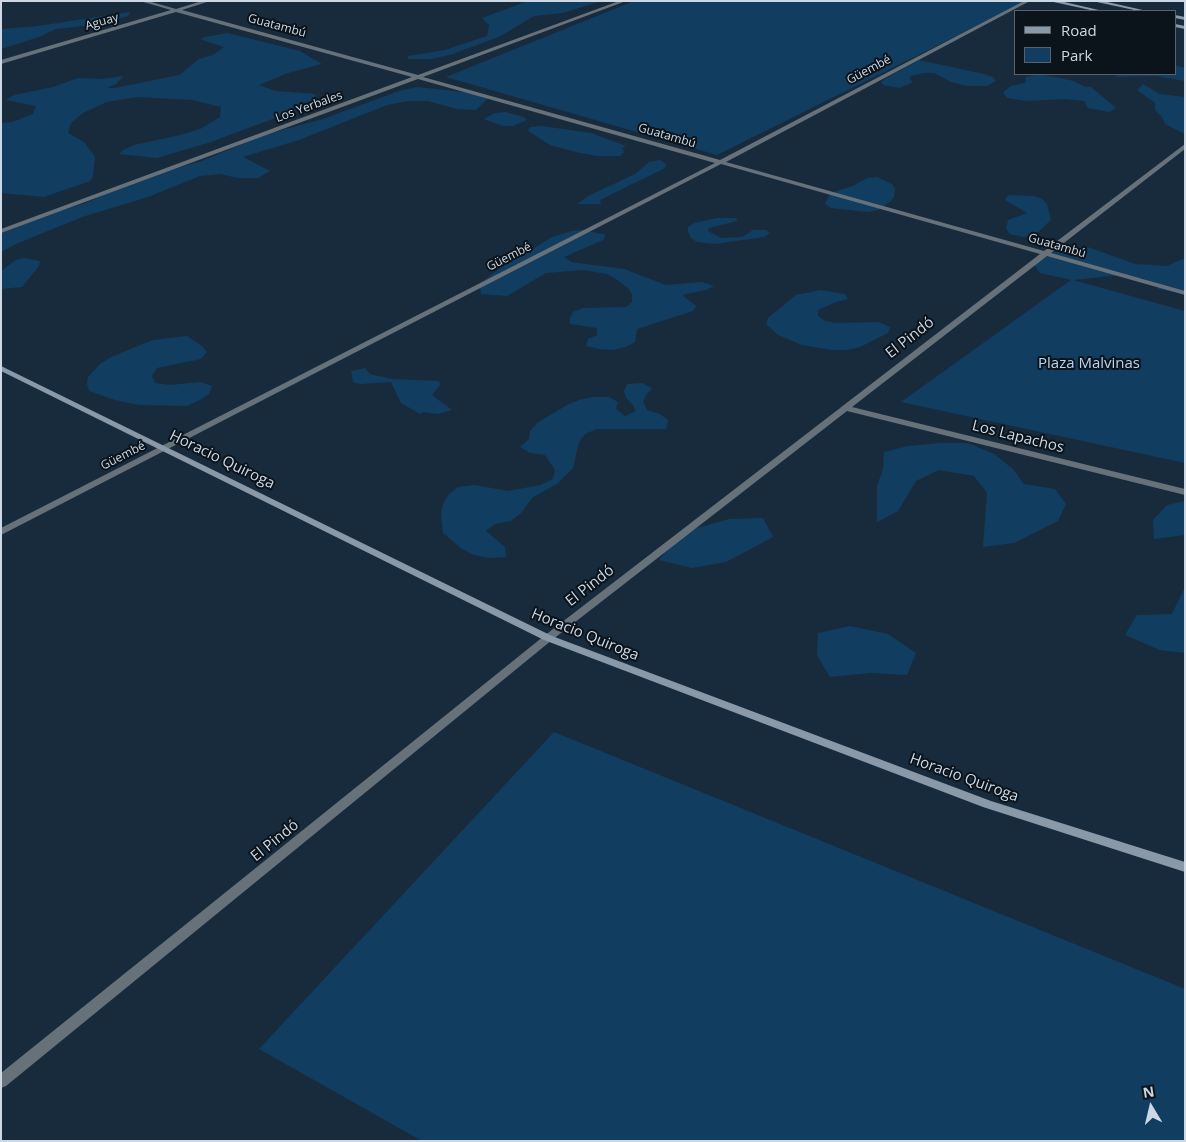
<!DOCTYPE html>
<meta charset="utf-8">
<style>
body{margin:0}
#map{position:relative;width:1186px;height:1142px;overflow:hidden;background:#182b3c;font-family:"Open Sans",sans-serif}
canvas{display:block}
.frame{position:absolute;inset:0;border:2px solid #cdd8e4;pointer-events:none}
.legend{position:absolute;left:1014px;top:10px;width:162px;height:65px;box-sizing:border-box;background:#0b131b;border:1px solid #59626b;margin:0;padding:6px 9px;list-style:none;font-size:15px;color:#cdd8e4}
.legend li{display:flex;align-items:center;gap:10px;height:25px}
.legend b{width:25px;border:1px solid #59626b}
.north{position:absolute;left:1126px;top:1082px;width:50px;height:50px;-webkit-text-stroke:4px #0b131b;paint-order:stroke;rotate:351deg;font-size:14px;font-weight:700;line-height:20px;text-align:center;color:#cdd8e4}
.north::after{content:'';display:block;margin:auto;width:18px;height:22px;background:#cdd8e4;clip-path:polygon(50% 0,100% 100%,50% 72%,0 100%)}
</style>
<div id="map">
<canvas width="1186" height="1142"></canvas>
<div class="frame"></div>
<ul class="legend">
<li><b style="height:6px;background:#8a99a8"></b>Road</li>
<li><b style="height:14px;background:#113d61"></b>Park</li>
</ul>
<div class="north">N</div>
</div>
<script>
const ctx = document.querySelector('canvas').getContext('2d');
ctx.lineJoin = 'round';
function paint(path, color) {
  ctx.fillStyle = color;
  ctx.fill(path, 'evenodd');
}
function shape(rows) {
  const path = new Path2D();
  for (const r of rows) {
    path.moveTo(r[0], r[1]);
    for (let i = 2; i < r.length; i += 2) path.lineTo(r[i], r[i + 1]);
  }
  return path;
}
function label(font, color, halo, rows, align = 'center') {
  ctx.font = font + ' "Open Sans",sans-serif';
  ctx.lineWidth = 4;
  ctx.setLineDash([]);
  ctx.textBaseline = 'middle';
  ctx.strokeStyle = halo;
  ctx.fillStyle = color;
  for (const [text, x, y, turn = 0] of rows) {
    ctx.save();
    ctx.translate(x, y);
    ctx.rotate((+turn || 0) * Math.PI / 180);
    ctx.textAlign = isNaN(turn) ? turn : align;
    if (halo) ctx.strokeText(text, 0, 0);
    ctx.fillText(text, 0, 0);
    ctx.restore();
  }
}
const green = shape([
 [528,1,602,1,563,13,534,16,499,37,450,55,430,59,408,59,408,56,445,50,487,36,489,25,482,18],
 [634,1,1027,1,717,155,446,77],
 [130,12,128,16,102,24,56,29,39,37,1,49,1,29,38,26],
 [227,33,300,51,322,64,288,73,259,85,276,91,316,94,310,105,211,142,157,158,119,154,123,150,134,145,180,135,200,129,220,117,221,107,193,100,137,97,107,102,83,113,71,123,68,133,84,142,95,157,93,177,90,181,44,197,1,193,1,123,12,122,33,114,36,106,6,100,14,95,53,87,78,78,102,79,124,76,116,84,107,88,115,88,179,75,199,59,213,55,224,47,200,39,205,37],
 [919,60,984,74,993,77,996,81,987,86,967,86,951,82,934,73,924,73,911,76,909,79,913,82,900,88,883,85,881,82,885,79],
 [1175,65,1185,68,1185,81,1156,76,1116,77,1117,74,1175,74],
 [1039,74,1074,81,1085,87,1091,87,1116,108,1109,112,1088,108,1084,101,1065,99,1027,101,1007,98,1003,92,1011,86,1025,83,1026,77],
 [1143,84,1160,94,1185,97,1185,134,1165,124,1162,117,1155,110,1155,103,1137,90],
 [417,87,473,93,489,97,476,110,457,109,428,101,408,101,387,105,299,140,243,157,270,171,258,178,237,178,221,174,200,176,148,197,82,217,16,244,1,252,1,233,42,216,86,203,120,187,158,173,202,161,267,134,323,119,399,91],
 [505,112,524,117,527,120,513,126,503,126,483,119,495,113],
 [542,126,591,133,626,146,622,148,624,152,620,156,597,156,576,152,550,145,528,131,530,127],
 [660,160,666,164,665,168,600,200,601,204,577,204,588,196,635,174,649,162],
 [877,177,892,184,895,189,894,197,891,201,878,210,868,212,831,208,825,204,829,195,836,191,853,186,867,178],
 [1008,195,1033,196,1042,199,1047,204,1051,220,1034,236,1023,237,1010,234,1006,229,1008,220,1027,213,1005,200],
 [736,218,738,220,734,222,712,227,708,229,708,231,721,238,742,237,753,230,766,230,770,233,764,237,715,244,697,242,691,238,688,232,688,227,694,223,717,218],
 [584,230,606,235,603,240,564,257,571,262,624,269,666,285,702,282,714,286,706,290,682,295,696,306,693,311,637,329,635,342,626,347,612,350,599,349,586,346,588,339,597,335,597,328,570,324,570,318,573,312,583,308,626,307,632,302,632,295,629,289,616,279,607,274,583,270,546,273,507,296,481,294,480,283,516,257,528,252,552,237,572,231],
 [1085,246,1135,264,1167,266,1185,258,1185,294,1159,289,1145,279,1120,275,1073,280,1185,311,1185,463,901,402,1071,280,1040,273,1033,263,1043,254],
 [24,258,40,261,39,266,22,287,1,289,1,271,16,260],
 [821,290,845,294,848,299,836,302,818,310,818,316,825,321,836,323,879,322,890,327,888,333,860,347,847,350,832,350,802,345,778,335,766,324,768,318,796,295],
 [187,336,202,346,207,352,201,359,157,368,152,376,155,383,170,385,200,382,212,386,209,394,200,400,187,406,139,405,115,400,89,391,87,384,88,377,100,364,111,357,153,340],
 [365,368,370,374,393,379,438,381,441,384,432,395,452,410,438,414,424,412,420,414,401,403,391,382,361,384,353,382,351,371],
 [642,383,652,388,646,395,643,402,647,410,660,414,668,420,666,429,597,429,585,434,579,442,573,468,557,484,533,497,521,513,511,521,495,524,486,531,505,547,506,557,489,558,474,555,462,549,443,533,441,514,443,505,448,495,458,487,475,485,508,491,540,485,553,479,555,470,545,455,530,453,520,447,529,439,530,431,537,423,567,405,579,400,593,397,609,397,618,402,616,409,625,416,636,411,633,405,626,398,624,391,627,384],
 [940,443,968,443,994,454,1013,469,1024,484,1055,489,1066,504,1058,521,1014,543,983,547,987,493,974,476,939,470,916,481,898,511,877,522,877,486,883,469,884,452,908,446],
 [1185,501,1185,535,1154,539,1153,520,1167,505],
 [763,518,773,537,726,562,692,568,659,560,675,542,697,528,729,519],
 [1184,589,1185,653,1160,650,1125,635,1137,615,1172,614],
 [850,626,888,634,916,653,907,675,871,673,830,677,817,655,818,633],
 [554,732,1185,989,1185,1141,422,1141,259,1049]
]);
const street = shape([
 [140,1,148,1,176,9,202,1,210,1,182,10,418,75,619,1,626,1,423,77,720,160,1024,1,1030,1,726,162,1044,251,1185,144,1185,149,1051,253,1185,291,1185,295,1047,256,852,407,1185,489,1185,495,847,411,552,640,6,1086,1,1088,1,1073,544,636,1040,254,721,164,1,535,1,528,715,163,418,79,1,233,1,229,412,77,176,12,1,64,1,60,171,10,140,1]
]);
const secondary = shape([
 [1049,1,1060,1,1103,11,1095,11,1049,1],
 [1092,1,1103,1,1147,11,1139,11,1092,1],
 [1175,15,1185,17,1185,20,1175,18,1175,15],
 [1175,24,1185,26,1185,29,1175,27,1175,24],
 [1,366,552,636,991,801,1185,862,1185,872,983,807,544,640,1,371,1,366]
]);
const farStreetnames = [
 ["Aguay",102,22,-16],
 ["Guatambú",277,26,15],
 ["Güembé",869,70,-28],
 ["Los Yerbales",309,107,-20],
 ["Guatambú",667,136,16],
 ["Guatambú",1057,246,16],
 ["Güembé",509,257,-27],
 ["Güembé",123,456,-27]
];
const streetNames = [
 ["El Pindó",910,338,-38],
 ["Los Lapachos",1018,437,14],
 ["Horacio Quiroga",222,460,26],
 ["El Pindó",590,586,-38],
 ["Horacio Quiroga",585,635,22],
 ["Horacio Quiroga",964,778,20],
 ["El Pindó",275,841,-39]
];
const parkNames = [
 ["Plaza Malvinas",1089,364]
];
paint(green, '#113d61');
paint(street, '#67717a');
paint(secondary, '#8a99a8');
label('12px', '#cdd8e4', '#0b131b', farStreetnames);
label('15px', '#cdd8e4', '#0b131b', streetNames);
label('15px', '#b7d5f3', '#0b131b', parkNames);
</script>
